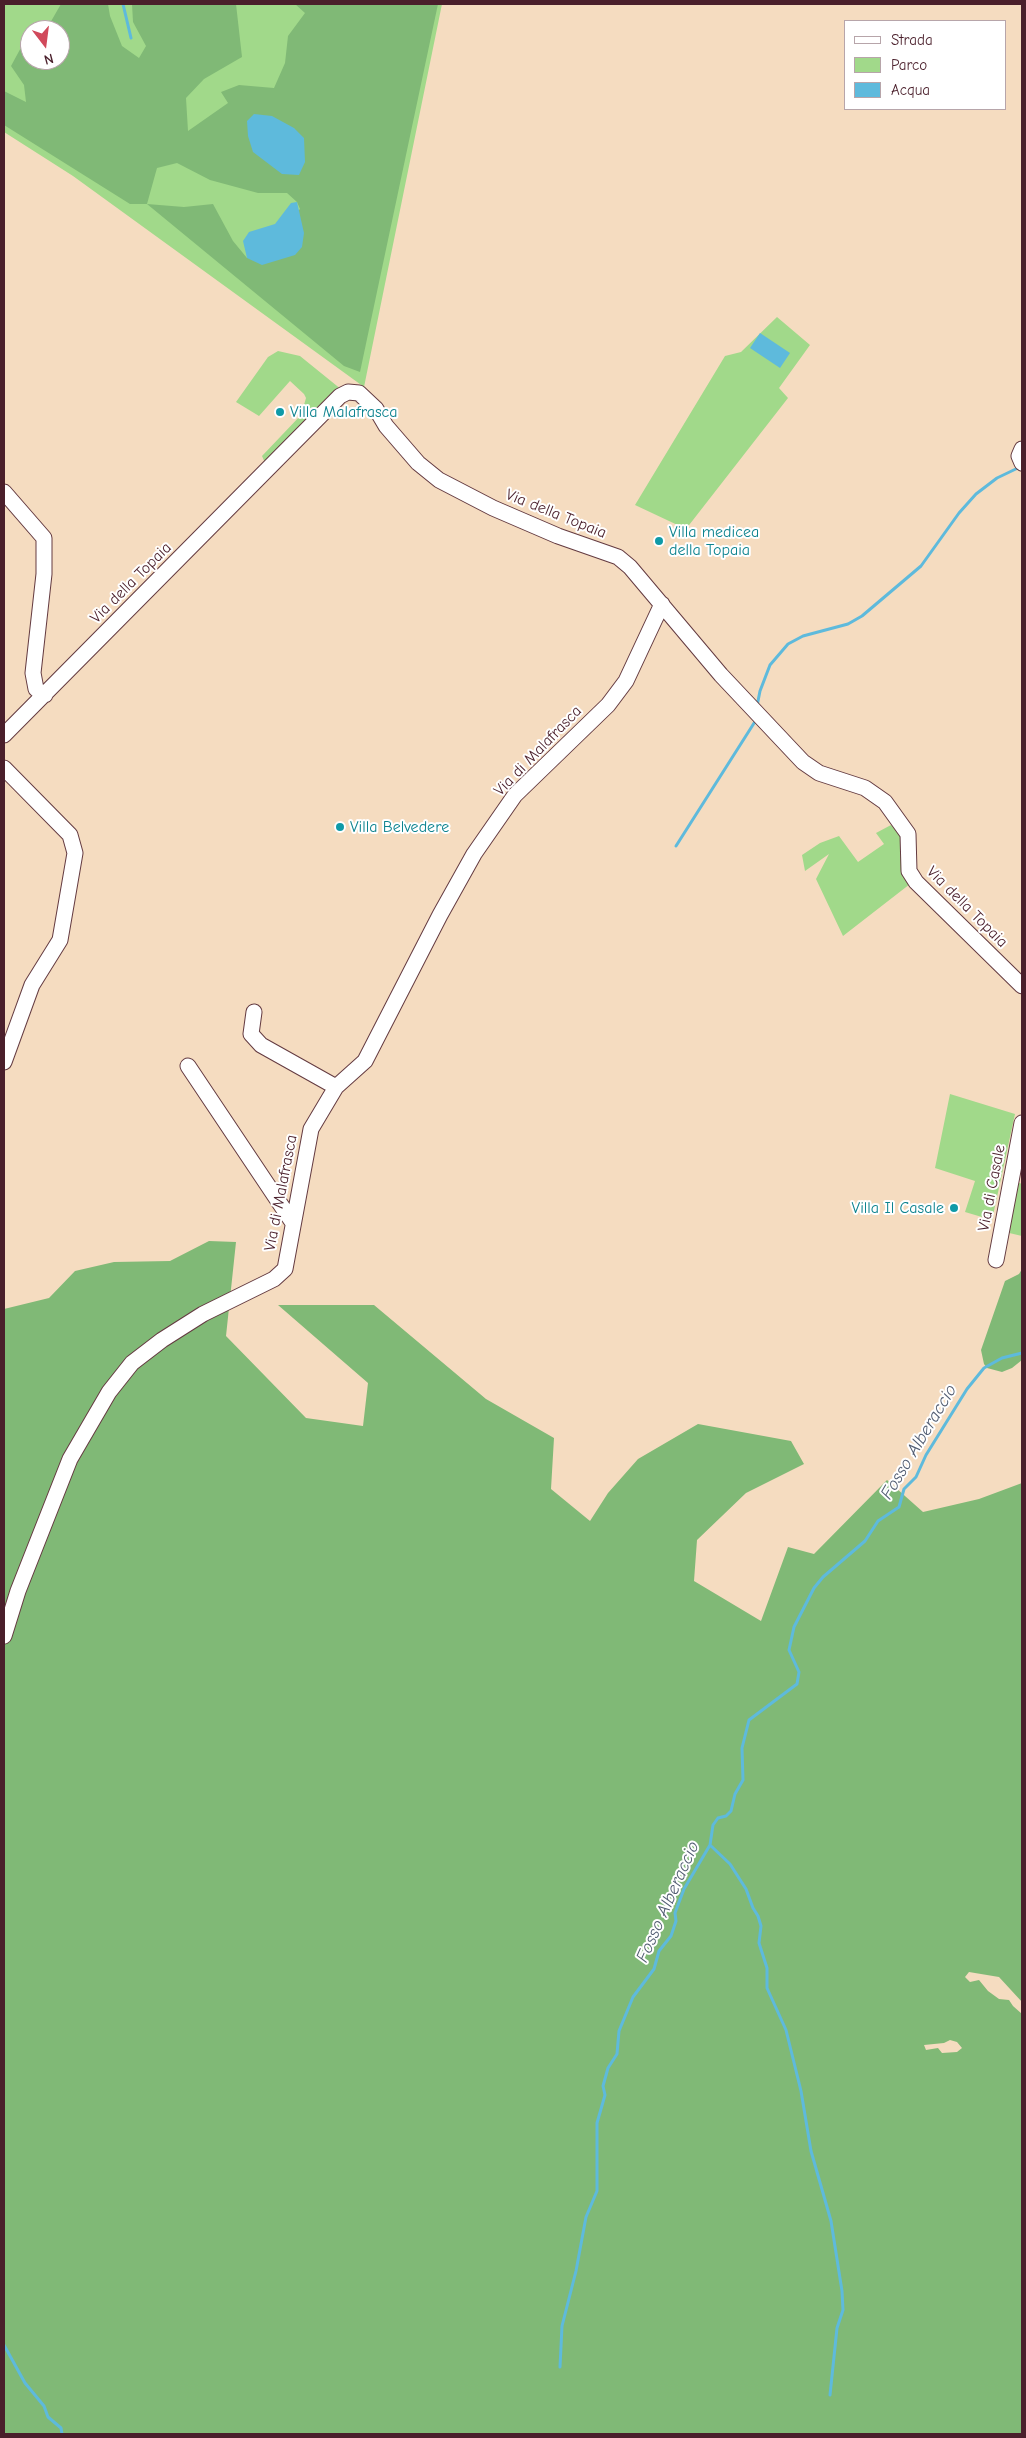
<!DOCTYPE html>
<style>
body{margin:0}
#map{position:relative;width:1026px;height:2438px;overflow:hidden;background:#f5dcc0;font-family:"Comic Neue",sans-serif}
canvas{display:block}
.frame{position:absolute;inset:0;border:5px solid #4a1f2b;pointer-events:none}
.legend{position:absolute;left:844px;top:20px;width:162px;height:90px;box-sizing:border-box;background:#fff;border:1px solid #b7a5aa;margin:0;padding:6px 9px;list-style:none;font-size:15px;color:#4a1f2b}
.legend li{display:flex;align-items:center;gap:10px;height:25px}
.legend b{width:25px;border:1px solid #b7a5aa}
.north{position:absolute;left:20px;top:20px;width:50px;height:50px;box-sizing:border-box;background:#fff;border:1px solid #b7a5aa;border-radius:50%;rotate:165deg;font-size:14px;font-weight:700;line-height:20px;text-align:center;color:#4a1f2b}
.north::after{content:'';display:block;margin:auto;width:18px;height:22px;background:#d1495b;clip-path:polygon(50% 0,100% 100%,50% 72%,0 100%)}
</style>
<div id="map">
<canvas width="1026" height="2438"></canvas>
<div class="frame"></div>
<ul class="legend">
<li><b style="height:6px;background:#fff"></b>Strada</li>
<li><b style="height:14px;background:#a1d98a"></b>Parco</li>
<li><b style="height:14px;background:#5ebadc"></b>Acqua</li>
</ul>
<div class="north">N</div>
</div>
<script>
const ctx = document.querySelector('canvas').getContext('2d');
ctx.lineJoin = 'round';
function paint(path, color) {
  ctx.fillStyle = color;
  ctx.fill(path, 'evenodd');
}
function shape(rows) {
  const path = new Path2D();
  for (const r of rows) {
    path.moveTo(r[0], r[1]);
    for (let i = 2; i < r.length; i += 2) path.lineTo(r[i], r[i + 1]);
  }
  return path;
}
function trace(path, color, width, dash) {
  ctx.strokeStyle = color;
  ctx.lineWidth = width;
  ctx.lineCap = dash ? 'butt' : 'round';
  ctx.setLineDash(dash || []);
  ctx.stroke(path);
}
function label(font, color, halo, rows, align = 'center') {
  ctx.font = font + ' "Comic Neue",sans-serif';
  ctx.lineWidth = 4;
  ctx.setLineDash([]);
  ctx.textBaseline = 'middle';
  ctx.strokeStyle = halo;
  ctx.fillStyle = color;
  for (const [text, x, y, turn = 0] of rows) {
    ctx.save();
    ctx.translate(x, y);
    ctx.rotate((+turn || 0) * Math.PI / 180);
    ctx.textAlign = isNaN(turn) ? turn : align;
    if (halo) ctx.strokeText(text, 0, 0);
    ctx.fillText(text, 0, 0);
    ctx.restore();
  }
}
const green = shape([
 [4,4,442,4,364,387,73,176,4,132],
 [30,30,60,30,60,60,30,60],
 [777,317,810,345,779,388,788,398,686,529,635,505,725,356,741,352],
 [278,351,300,356,342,390,266,465,262,456,301,415,306,398,304,394,290,381,259,416,236,402,268,357],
 [891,825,900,835,910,884,843,936,816,879,829,854,805,871,802,855,820,843,839,836,858,862,884,844,876,833],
 [950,1094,1015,1114,992,1220,965,1212,975,1181,935,1168],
 [1017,1182,1022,1184,1022,1236,1005,1232]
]);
const forest = shape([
 [61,4,108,4,110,16,122,46,139,58,146,46,133,22,132,4,236,4,242,57,204,79,186,98,188,131,228,103,221,92,239,85,274,88,285,63,288,36,305,13,295,4,438,4,360,372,344,366,147,204,130,204,4,125,4,91,26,102,24,85,11,66,24,42,30,40,30,60,60,60,60,30,46,30],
 [177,163,210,180,258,193,287,193,297,202,300,209,247,258,233,241,213,204,184,207,147,204,157,168],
 [209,1241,236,1242,226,1336,306,1418,363,1426,368,1383,278,1305,374,1305,486,1399,554,1438,551,1489,590,1521,608,1493,638,1459,698,1424,791,1441,804,1464,746,1493,697,1540,694,1581,761,1621,788,1547,814,1554,887,1480,923,1512,979,1499,1022,1483,1022,2002,999,1977,969,1972,965,1977,970,1982,979,1980,988,1991,999,1999,1009,2000,1013,2006,1022,2014,1022,2434,4,2434,4,1309,49,1298,75,1271,114,1262,170,1261],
 [950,2040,957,2042,962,2048,957,2052,942,2053,938,2048,926,2050,924,2045,944,2043],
 [1022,1269,1022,1360,1012,1368,1002,1372,987,1368,984,1364,981,1350,1005,1281,1019,1274]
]);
const water = shape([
 [254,114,272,116,294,128,304,138,305,162,299,175,282,174,253,152,248,136,247,121],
 [297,202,304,233,302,247,295,255,262,265,247,258,243,241,249,232,275,224,291,203],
 [760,333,790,353,780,368,750,348]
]);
const stream = shape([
 [123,4,131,38],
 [757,706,760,691,770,665,788,644,803,636,848,624,862,616,921,566,959,513,976,494,997,478,1020,467],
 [676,846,756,720],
 [710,1845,730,1864,746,1889,753,1908,758,1916,761,1926,759,1943,767,1968,767,1988,786,2030,801,2091,811,2151,831,2221,842,2291,843,2310,837,2328,830,2395],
 [4,2345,25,2383,44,2406,48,2417,61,2428,62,2434],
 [560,2367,562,2326,576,2271,586,2217,597,2191,597,2123,605,2095,603,2086,608,2068,617,2054,619,2031,633,1997,654,1969,659,1951,671,1936,676,1921,675,1913,684,1889,710,1845,713,1825,718,1818,726,1816,731,1811,735,1794,743,1780,742,1748,749,1720,797,1684,799,1672,789,1650,794,1627,814,1588,823,1577,865,1541,878,1521,899,1507,904,1489,916,1477,926,1455,967,1389,984,1368,1002,1358,1022,1353]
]);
const minor = shape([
 [1022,449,1019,456,1022,463],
 [4,492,44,538,44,574,33,673,36,689,45,695],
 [4,735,340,396,348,392,359,393,376,409,386,426,418,463,439,480,493,508,558,536,618,557,630,567,721,675,803,762,819,773,865,788,885,802,908,834,909,871,916,882,1022,986],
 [4,768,70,835,75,853,60,940,32,985,4,1062],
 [254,1012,251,1034,261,1045,336,1087],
 [188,1066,293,1223],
 [996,1260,1022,1123],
 [4,1636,18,1591,70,1459,109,1392,132,1363,162,1340,203,1314,274,1279,285,1269,311,1129,336,1087,365,1061,440,915,474,854,515,795,608,705,626,681,662,604]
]);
const markers = [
 [280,412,5,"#0f9aa8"],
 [659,541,5,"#0f9aa8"],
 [340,827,5,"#0f9aa8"],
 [954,1208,5,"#0f9aa8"]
];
const cultureNames = [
 ["Villa Malafrasca",290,412],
 ["Villa medicea",669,532],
 ["della Topaia",669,550],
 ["Villa Belvedere",350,827],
 ["Villa Il Casale",944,1208,"right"]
];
const streetNames = [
 ["Via della Topaia",556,514,22],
 ["Via della Topaia",131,583,-45],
 ["Via di Malafrasca",538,751,-46],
 ["Via della Topaia",967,907,45],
 ["Via di Casale",992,1188,-79],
 ["Via di Malafrasca",281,1193,-79]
];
const waterNames = [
 ["Fosso Alberaccio",919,1442,-59],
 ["Fosso Alberaccio",668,1902,-66]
];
paint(green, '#a1d98a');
paint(forest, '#80b976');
paint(water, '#5ebadc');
trace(stream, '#5ebadc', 3);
trace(minor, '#643b41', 17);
trace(minor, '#fff', 15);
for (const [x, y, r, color] of markers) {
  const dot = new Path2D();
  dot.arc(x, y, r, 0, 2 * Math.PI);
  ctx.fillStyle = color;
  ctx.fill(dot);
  trace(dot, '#fff', 2);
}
label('16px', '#0d838f', '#fff', cultureNames, 'left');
label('16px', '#4a1f2b', '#fff', streetNames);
label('italic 18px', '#525d72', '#fff', waterNames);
</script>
